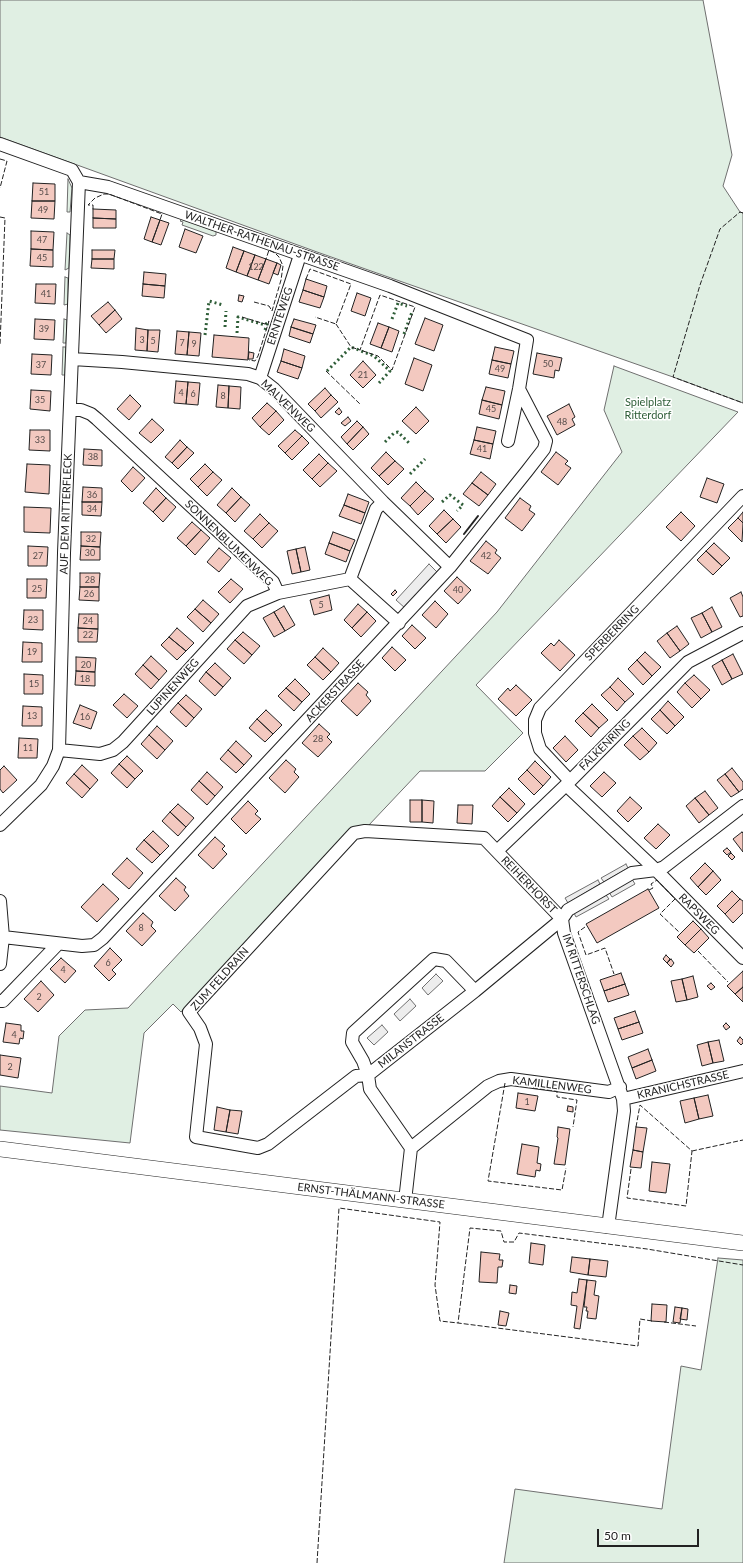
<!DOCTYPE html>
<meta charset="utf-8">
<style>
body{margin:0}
#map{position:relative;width:743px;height:1563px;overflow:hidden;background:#fff;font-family:Lato,sans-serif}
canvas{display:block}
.scale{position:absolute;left:597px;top:1529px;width:102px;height:18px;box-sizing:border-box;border:2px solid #222;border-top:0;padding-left:5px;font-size:12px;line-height:14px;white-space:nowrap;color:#222;-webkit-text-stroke:3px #fff;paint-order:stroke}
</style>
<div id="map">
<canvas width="743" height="1563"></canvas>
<div class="scale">50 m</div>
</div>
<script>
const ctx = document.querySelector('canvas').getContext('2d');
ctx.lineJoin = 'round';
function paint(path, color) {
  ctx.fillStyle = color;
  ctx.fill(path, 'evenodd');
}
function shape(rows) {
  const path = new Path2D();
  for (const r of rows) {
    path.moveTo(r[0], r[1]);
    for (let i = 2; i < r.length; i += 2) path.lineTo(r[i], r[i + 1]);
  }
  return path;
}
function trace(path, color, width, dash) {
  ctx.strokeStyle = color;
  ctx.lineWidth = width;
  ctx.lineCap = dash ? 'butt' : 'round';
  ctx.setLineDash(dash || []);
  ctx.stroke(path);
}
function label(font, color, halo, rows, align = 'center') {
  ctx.font = font + ' Lato,sans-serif';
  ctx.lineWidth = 3;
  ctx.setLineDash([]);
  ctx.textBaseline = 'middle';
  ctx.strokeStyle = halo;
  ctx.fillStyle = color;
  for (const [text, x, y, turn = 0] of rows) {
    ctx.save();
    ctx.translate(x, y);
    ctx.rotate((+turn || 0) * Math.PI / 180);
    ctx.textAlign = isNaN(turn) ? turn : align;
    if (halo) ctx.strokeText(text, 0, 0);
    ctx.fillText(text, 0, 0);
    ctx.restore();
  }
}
const green = shape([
 [0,0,703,0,732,155,723,186,740,212,743,213,743,403,673,377,317,252,0,137,0,0],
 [68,179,72,188,70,212,67,212,68,179],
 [183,218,216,231,216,235,213,236,182,225,183,222,180,221,183,218],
 [67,233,70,235,69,268,65,270,67,233],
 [65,277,68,278,68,304,64,305,65,277],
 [64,319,67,320,66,343,63,343,64,319],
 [63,347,66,347,65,375,62,375,63,347],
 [614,366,738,412,476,685,523,733,485,771,420,771,368,826,352,828,181,1012,173,1004,144,1033,130,1143,0,1130,0,1086,52,1093,59,1036,85,1010,128,1008,497,612,622,452,604,410,614,366],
 [718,1258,743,1260,743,1563,504,1563,515,1489,662,1509,681,1366,701,1370,718,1258]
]);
const parking = shape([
 [429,564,438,573,405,608,396,600,429,564],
 [626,864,628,868,604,882,601,878,626,864],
 [632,879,635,884,612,897,609,892,632,879],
 [598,880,600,884,568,903,565,898,598,880],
 [606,895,609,899,576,917,574,913,606,895],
 [436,974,443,981,428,995,422,988,436,974],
 [410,999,416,1006,400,1021,394,1014,410,999],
 [382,1025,388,1032,374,1045,367,1038,382,1025]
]);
const building = shape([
 [33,183,55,184,55,201,32,201,33,183],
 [32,201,55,201,54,219,31,218,32,201],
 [93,209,116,210,116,219,93,218,93,209],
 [151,217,160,220,152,242,144,239,151,217],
 [93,218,116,219,116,228,93,228,93,218],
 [160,220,169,223,161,245,152,242,160,220],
 [185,229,203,236,196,253,179,247,185,229],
 [31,231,54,232,53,250,31,249,31,231],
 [233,247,244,251,236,272,226,268,233,247],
 [31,249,53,250,53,267,30,266,31,249],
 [92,250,115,250,114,259,92,259,92,250],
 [244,251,255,255,247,276,236,272,244,251],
 [255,255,266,259,258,280,247,276,255,255],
 [92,259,114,259,114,269,91,268,92,259],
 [266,259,277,263,269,284,258,280,266,259],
 [277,263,281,265,278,275,273,273,277,263],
 [144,272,166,274,165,286,143,284,144,272],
 [306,279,327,286,324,297,303,290,306,279],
 [36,284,56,284,55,304,35,303,36,284],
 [143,284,165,286,164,298,142,296,143,284],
 [303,290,324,297,320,308,299,302,303,290],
 [357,293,371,298,365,316,351,311,357,293],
 [239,295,244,296,242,302,238,301,239,295],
 [108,302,115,310,99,325,91,316,108,302],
 [115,310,122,319,106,333,99,325,115,310],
 [425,318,443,325,434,351,415,344,425,318],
 [35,319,55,320,54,340,34,339,35,319],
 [294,319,316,325,313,334,291,327,294,319],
 [378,323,389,327,381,348,370,344,378,323],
 [291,327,313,334,310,343,289,336,291,327],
 [389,327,399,331,392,352,381,348,389,327],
 [136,328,148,330,147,351,135,350,136,328],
 [148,330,160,330,158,352,147,351,148,330],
 [177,331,189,332,187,355,175,354,177,331],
 [189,332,201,333,199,356,187,355,189,332],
 [214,335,249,338,248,360,212,357,214,335],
 [495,347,514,351,511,364,492,360,495,347],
 [284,349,305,356,302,368,281,361,284,349],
 [249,352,254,353,253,359,248,359,249,352],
 [537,353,562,358,559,371,555,370,554,378,533,374,537,353],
 [32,354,52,355,51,375,31,374,32,354],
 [414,358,432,365,423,391,405,384,414,358],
 [492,360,511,364,508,378,489,374,492,360],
 [281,361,302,368,298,379,277,372,281,361],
 [363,361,376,375,363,388,350,375,363,361],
 [176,381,188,382,186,404,174,403,176,381],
 [188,382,200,383,198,405,186,404,188,382],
 [218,385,229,386,228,408,216,407,218,385],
 [229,386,241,387,240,409,228,408,229,386],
 [486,387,505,391,502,405,482,400,486,387],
 [325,388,331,395,315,411,308,404,325,388],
 [31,390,51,391,50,411,30,409,31,390],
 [130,395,141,406,129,420,117,409,130,395],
 [331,395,338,402,321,418,315,411,331,395],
 [482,400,502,405,499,419,479,414,482,400],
 [267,403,276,411,260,427,252,418,267,403],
 [569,404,575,417,572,419,575,425,557,435,547,416,569,404],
 [416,407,429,421,416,434,402,421,416,407],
 [339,408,342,412,339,415,335,412,339,408],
 [276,411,284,420,269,435,260,427,276,411],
 [348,417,351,421,345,426,341,423,348,417],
 [152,419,164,430,151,443,139,433,152,419],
 [357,421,363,427,347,444,341,437,357,421],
 [363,427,369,434,353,450,347,444,363,427],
 [477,427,496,431,493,444,474,440,477,427],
 [30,430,50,430,50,451,29,450,30,430],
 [295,430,302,436,285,453,278,446,295,430],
 [302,436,309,443,292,460,285,453,302,436],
 [180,440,187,447,172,463,165,457,180,440],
 [474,440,493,444,490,459,470,454,474,440],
 [187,447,194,453,178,469,172,463,187,447],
 [84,449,102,450,102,466,83,465,84,449],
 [386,452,395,461,379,476,371,468,386,452],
 [556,452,568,461,565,464,571,468,558,485,541,472,556,452],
 [319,454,328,463,312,479,303,470,319,454],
 [395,461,404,469,388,485,379,476,395,461],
 [328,463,337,471,320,487,312,479,328,463],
 [27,464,50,465,49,494,25,492,27,464],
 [205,464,213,472,198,487,190,479,205,464],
 [133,467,145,478,132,492,121,481,133,467],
 [213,472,222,480,207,496,198,487,213,472],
 [481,472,496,484,488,495,472,483,481,472],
 [707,478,724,484,717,503,700,497,707,478],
 [416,482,425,491,410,506,401,498,416,482],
 [472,483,488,495,479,506,463,494,472,483],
 [83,487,102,488,102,502,82,502,83,487],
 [156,488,166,498,153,512,143,503,156,488],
 [232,488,241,497,226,513,217,505,232,488],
 [425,491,434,499,418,515,410,506,425,491],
 [348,494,369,502,365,513,344,505,348,494],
 [241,497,250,505,235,522,226,513,241,497],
 [166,498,176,507,163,522,153,512,166,498],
 [520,498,531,506,529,510,535,514,522,531,505,518,520,498],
 [82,502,102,502,101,516,82,515,82,502],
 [344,505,365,513,361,524,339,516,344,505],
 [24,507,51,508,50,533,24,532,24,507],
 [444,510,453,519,437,534,429,526,444,510],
 [681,512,695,526,681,541,666,527,681,512],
 [743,512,743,523,738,518,743,512],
 [260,514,269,523,253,539,244,531,260,514],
 [738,518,743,523,742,542,728,528,738,518],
 [453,519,461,527,446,543,437,534,453,519],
 [192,522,201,530,186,546,177,538,192,522],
 [269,523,278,531,262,548,253,539,269,523],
 [201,530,210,538,195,555,186,546,201,530],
 [81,532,101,532,100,547,81,546,81,532],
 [333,532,355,540,350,551,329,543,333,532],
 [486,541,497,550,495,553,501,558,488,574,470,561,486,541],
 [329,543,350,551,346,562,325,554,329,543],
 [714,543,730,558,722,566,706,551,714,543],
 [28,546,48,547,47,566,28,566,28,546],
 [81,546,100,547,100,560,80,560,81,546],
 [305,547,310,570,301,572,296,549,305,547],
 [219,548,231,558,219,572,207,562,219,548],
 [296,549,301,572,292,574,287,551,296,549],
 [706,551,722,566,713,575,697,560,706,551],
 [80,573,100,573,99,587,80,587,80,573],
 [457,577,471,590,458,604,444,591,457,577],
 [27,579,47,579,46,598,27,598,27,579],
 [231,579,243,589,230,603,218,592,231,579],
 [80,587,99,587,99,601,79,600,80,587],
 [395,590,397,592,393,596,391,594,395,590],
 [741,592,743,597,743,616,740,617,730,598,741,592],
 [329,595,332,610,314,615,310,600,329,595],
 [203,600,219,614,211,623,195,609,203,600],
 [435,601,448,614,436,628,422,615,435,601],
 [358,604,367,612,352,628,344,620,358,604],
 [284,606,295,625,285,631,274,612,284,606],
 [712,607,722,627,712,632,702,613,712,607],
 [195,609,211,623,203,632,187,617,195,609],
 [24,610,43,610,43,630,23,629,24,610],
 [274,612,285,631,274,637,263,618,274,612],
 [367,612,376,621,361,637,352,628,367,612],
 [702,613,712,632,701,638,691,618,702,613],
 [79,614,98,614,98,629,78,628,79,614],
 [412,625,426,638,415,649,402,636,412,625],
 [677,626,689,644,680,651,667,633,677,626],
 [78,628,98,629,97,642,78,642,78,628],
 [177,628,194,643,186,651,169,637,177,628],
 [243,632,260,646,252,655,235,640,243,632],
 [667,633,680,651,670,658,657,641,667,633],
 [169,637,186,651,177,660,161,645,169,637],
 [235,640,252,655,244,664,227,649,235,640],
 [559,640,575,655,560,671,541,653,551,643,554,646,559,640],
 [23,642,42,643,42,662,22,662,23,642],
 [392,647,406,660,395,671,382,658,392,647],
 [323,648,339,663,331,672,315,657,323,648],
 [645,652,661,667,652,676,637,660,645,652],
 [733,654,743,674,732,679,722,660,733,654],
 [151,656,167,671,159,680,143,665,151,656],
 [76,657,96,658,95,672,76,671,76,657],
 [315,657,331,672,323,680,307,665,315,657],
 [637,660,652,676,643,685,628,669,637,660],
 [722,660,732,679,722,685,712,666,722,660],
 [215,663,231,678,223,687,206,672,215,663],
 [143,665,159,680,151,689,135,674,143,665],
 [76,671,95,672,95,686,75,685,76,671],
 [206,672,223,687,215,696,199,681,206,672],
 [24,674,43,675,43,694,24,694,24,674],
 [694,675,710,690,701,699,685,683,694,675],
 [618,678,634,694,625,702,610,687,618,678],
 [295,679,310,694,302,702,286,688,295,679],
 [358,683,368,692,366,695,371,701,357,716,341,701,358,683],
 [685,683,701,699,692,708,677,692,685,683],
 [516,685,532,700,516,716,498,699,508,688,510,691,516,685],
 [610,687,625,702,617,711,601,695,610,687],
 [286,688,302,702,294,711,278,696,286,688],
 [124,694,138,706,127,718,113,705,124,694],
 [186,695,202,709,194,718,178,703,186,695],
 [668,701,684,717,675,726,660,710,668,701],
 [178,703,194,718,186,727,170,712,178,703],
 [592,704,608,720,599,728,583,713,592,704],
 [80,705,97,712,91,729,73,723,80,705],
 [23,706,42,707,42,726,22,726,23,706],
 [266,710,282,725,273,734,257,719,266,710],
 [660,710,675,726,667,734,651,719,660,710],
 [583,713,599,728,591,737,575,721,583,713],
 [257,719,273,734,265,742,249,728,257,719],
 [319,724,330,734,327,737,332,742,318,757,302,743,319,724],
 [157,726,173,741,165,750,149,735,157,726],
 [642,728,657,743,649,752,633,736,642,728],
 [149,735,165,750,157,759,141,744,149,735],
 [565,736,578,750,566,762,553,748,565,736],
 [633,736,649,752,640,760,624,745,633,736],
 [19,738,38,739,37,758,18,758,19,738],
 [236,741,252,756,244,765,228,750,236,741],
 [228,750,244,765,236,773,220,759,228,750],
 [127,756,143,771,135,779,119,764,127,756],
 [286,760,296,769,294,772,299,777,285,793,269,778,286,760],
 [535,761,551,777,543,786,527,770,535,761],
 [119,764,135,779,127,788,111,773,119,764],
 [82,765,98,780,90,789,74,774,82,765],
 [4,766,17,780,3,793,0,789,0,770,4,766],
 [732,768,743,782,743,789,739,792,725,774,732,768],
 [527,770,543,786,534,795,518,779,527,770],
 [207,772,223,787,215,796,199,781,207,772],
 [604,772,616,783,602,797,590,786,604,772],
 [74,774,90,789,82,798,66,783,74,774],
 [725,774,739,792,731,797,717,780,725,774],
 [199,781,215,796,207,805,191,790,199,781],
 [509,788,525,804,517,813,500,797,509,788],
 [705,791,718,808,709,815,695,798,705,791],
 [500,797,517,813,508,822,492,806,500,797],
 [630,797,642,808,628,822,617,811,630,797],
 [695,798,709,815,699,823,686,806,695,798],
 [410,800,422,800,422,822,410,822,410,800],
 [422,800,434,801,433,823,422,822,422,800],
 [248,801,258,811,255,814,261,819,246,834,231,819,248,801],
 [178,804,194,818,186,827,170,812,178,804],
 [458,805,473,805,472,824,457,823,458,805],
 [170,812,186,827,178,836,162,821,170,812],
 [658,824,670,835,656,849,644,838,658,824],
 [153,831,169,846,160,855,144,840,153,831],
 [742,832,743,833,743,852,733,839,742,832],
 [215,837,225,846,222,849,227,854,213,869,198,855,215,837],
 [144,840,160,855,152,863,136,849,144,840],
 [727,848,731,852,727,855,723,851,727,848],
 [731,853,735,857,732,860,728,856,731,853],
 [127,858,143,873,129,889,112,874,127,858],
 [705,863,713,871,698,887,690,878,705,863],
 [713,871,721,880,706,895,698,887,713,871],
 [176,878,186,887,184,890,189,896,175,911,159,896,176,878],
 [103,884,119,899,97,922,81,907,103,884],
 [648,889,659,908,597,943,586,924,648,889],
 [732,891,740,899,725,914,717,906,732,891],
 [740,899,743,901,743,913,733,923,725,914,740,899],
 [143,913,153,922,151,926,156,931,142,946,126,931,143,913],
 [693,921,701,929,685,945,677,937,693,921],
 [701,929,709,938,694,953,685,945,701,929],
 [110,948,122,960,112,970,116,974,109,981,94,966,110,948],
 [666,955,670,959,667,963,663,959,666,955],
 [61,958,76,971,65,983,50,969,61,958],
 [671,959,674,963,671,967,667,963,671,959],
 [743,971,743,987,735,994,727,986,743,971],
 [621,973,625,984,604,991,600,980,621,973],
 [693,976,698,997,687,1000,682,979,693,976],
 [682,979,687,1000,676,1002,671,981,682,979],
 [41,981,54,995,38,1012,24,999,41,981],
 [711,983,715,987,711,990,707,986,711,983],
 [625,984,629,995,608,1002,604,991,625,984],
 [743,987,743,1002,735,994,743,987],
 [635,1011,639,1022,618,1029,614,1018,635,1011],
 [639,1022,643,1033,622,1040,618,1029,639,1022],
 [6,1023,21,1025,21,1031,24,1031,23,1039,20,1038,19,1044,3,1042,6,1023],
 [726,1023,730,1027,726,1030,723,1026,726,1023],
 [740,1037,743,1040,743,1043,741,1045,737,1041,740,1037],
 [719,1040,724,1061,713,1063,708,1042,719,1040],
 [708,1042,713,1063,702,1066,697,1045,708,1042],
 [648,1049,652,1060,632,1068,628,1057,648,1049],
 [0,1055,21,1058,18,1078,0,1075,0,1055],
 [652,1060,656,1071,636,1079,632,1068,652,1060],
 [518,1093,538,1096,535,1111,516,1108,518,1093],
 [708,1095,713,1116,699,1119,694,1098,708,1095],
 [694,1098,699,1119,685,1123,680,1101,694,1098],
 [568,1106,573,1107,573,1112,567,1111,568,1106],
 [217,1107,230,1110,226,1132,214,1130,217,1107],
 [230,1110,242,1111,238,1134,226,1132,230,1110],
 [558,1127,570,1129,565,1165,554,1164,558,1138,557,1137,558,1127],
 [636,1127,647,1128,643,1152,633,1150,636,1127],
 [522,1144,539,1147,537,1163,541,1164,540,1171,536,1170,535,1177,517,1174,522,1144],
 [633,1150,643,1152,641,1168,630,1167,633,1150],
 [652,1162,670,1164,666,1193,649,1191,652,1162],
 [531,1243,545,1245,543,1265,529,1263,531,1243],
 [481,1252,500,1254,499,1260,503,1260,502,1267,498,1267,497,1283,479,1282,481,1252],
 [572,1257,590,1259,588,1275,570,1272,572,1257],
 [590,1259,608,1261,606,1277,588,1275,590,1259],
 [579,1279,587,1280,580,1329,574,1328,577,1306,571,1305,572,1292,577,1293,579,1279],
 [587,1280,596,1281,594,1295,599,1296,596,1319,587,1318,588,1311,586,1311,587,1307,584,1307,587,1280],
 [510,1285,517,1286,516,1294,509,1293,510,1285],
 [652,1304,667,1305,666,1322,651,1321,652,1304],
 [675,1307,682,1308,680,1323,673,1322,675,1307],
 [682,1308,688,1309,687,1320,680,1319,682,1308],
 [500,1311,509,1313,506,1326,498,1325,500,1311]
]);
const minor = shape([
 [0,144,72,170,79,182],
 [79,182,108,187,390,286,527,340,519,389,508,441],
 [72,359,122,362,248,374,260,378,274,389,383,502,450,567],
 [260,378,300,255],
 [70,410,81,410,91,414,97,419,273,582,278,593,350,579,399,623],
 [350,579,376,509,383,502],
 [743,633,688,662,566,785,656,870,743,958],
 [59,750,100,754,113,750,123,742,247,606,278,593],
 [570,781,540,749,535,733,535,720,540,708,743,496],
 [0,825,41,785,53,766,59,750,64,553,79,182],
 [497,851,566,785],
 [0,901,3,937,0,964],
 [3,937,82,946,94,945,103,938,450,567,527,471,544,449,546,441,519,389],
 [0,1001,3,1001,58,944],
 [623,1099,743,1071],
 [411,1148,488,1086,499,1081,511,1079,609,1092,620,1087],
 [405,1201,411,1148,370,1089,368,1075,475,991,562,919,484,838,365,831,354,833,189,1012,200,1028,206,1044,196,1137,258,1148,268,1144,356,1076,368,1075,363,1061,352,1042,353,1033,434,959,446,961,475,991],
 [608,1227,624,1111,623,1099,564,933,562,919,568,910,632,873,656,870,664,867,743,806]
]);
const tertiary = shape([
 [0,1149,743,1243]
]);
const hedge = shape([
 [392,319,398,303,407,306],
 [225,327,226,311],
 [237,333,238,317,265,325,268,322,265,330],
 [404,334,412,312],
 [205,335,209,301,223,305],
 [327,371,351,347,374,356,390,371,379,383],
 [385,442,394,433,398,432,410,444],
 [410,474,425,459],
 [442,502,450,495,463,505,457,511]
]);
const fence = shape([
 [0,159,7,161,0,188],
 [93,209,93,205,88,205,95,198,104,194,109,194,162,214,160,220],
 [743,213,740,212,720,229,700,285,673,377,743,403],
 [0,217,5,218,0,345],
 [306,279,310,269,351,284,336,324,315,317],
 [254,302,269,306,272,311,281,280,283,266,279,257,275,253,269,250,266,259],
 [242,317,265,324,269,321,258,356,255,361,249,360],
 [336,324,351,347,360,350,380,295,415,307,392,370,378,356,360,350],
 [326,371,360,404],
 [649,890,653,888,651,884,657,880,675,899,660,914,679,932],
 [585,927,578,932,586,955,605,948,614,974],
 [698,951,728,982],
 [505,1083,488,1181,562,1190,566,1168],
 [533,1088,557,1091,557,1097,577,1100,573,1127],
 [692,1151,743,1140],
 [631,1169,627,1198,686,1206,692,1151,640,1105,636,1127],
 [652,1321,640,1319,638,1346,458,1323,470,1228,501,1231,504,1242,514,1242,519,1233,647,1249,743,1265],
 [664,1322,696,1326],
 [317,1563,339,1208,440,1222,435,1285,440,1321,458,1323]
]);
const wall = shape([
 [464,534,478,516]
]);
const numberNames = [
 ["51",44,192],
 ["49",43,210],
 ["47",42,240],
 ["45",42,258],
 ["122",256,267],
 ["41",46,294],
 ["39",44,329],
 ["3",142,340],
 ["5",153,341],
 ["7",182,343],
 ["9",194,344],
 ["50",548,364],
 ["37",41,365],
 ["49",500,369],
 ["21",363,375],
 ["4",181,393],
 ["6",193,394],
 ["8",223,396],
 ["35",40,400],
 ["45",491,409],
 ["48",562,422],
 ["33",40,440],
 ["41",482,449],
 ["38",93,457],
 ["36",92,495],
 ["34",92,509],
 ["32",91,539],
 ["30",90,553],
 ["27",38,556],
 ["42",486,556],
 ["28",90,580],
 ["25",37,589],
 ["40",458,590],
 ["26",89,594],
 ["5",321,605],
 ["23",33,620],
 ["24",88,621],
 ["22",88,635],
 ["19",32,652],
 ["20",86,665],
 ["18",85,679],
 ["15",34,684],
 ["13",32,716],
 ["16",85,717],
 ["28",318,739],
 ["11",28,748],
 ["8",141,928],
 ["6",108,963],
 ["4",63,970],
 ["2",39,997],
 ["4",14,1035],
 ["2",10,1067],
 ["1",527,1102]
];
const streetNames = [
 ["WALTHER-RATHENAU-STRASSE",262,241,19],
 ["ERNTEWEG",280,316,-72],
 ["MALVENWEG",288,406,44],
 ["AUF DEM RITTERFLECK",66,514,-88],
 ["SONNENBLUMENWEG",229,543,44],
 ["SPERBERRING",612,633,-46],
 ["LUPINENWEG",173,687,-48],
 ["ACKERSTRASSE",335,691,-47],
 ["FALKENRING",605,745,-45],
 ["REIHERHORST",529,885,46],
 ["RAPSWEG",699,914,45],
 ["ZUM FELDRAIN",220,979,-48],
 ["IM RITTERSCHLAG",581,979,71],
 ["MILANSTRASSE",411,1041,-38],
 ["KAMILLENWEG",552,1085,7],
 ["KRANICHSTRASSE",683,1085,-13],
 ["ERNST-THÄLMANN-STRASSE",371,1196,7]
];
const parkNames = [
 ["Spielplatz",648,402],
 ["Ritterdorf",648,415]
];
paint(green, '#e0efe3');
trace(green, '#6f6f6f', 1);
paint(parking, '#ededed');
trace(parking, '#6f6f6f', 1);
paint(building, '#f3c9c0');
trace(building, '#222', 1);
trace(minor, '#222', 14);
trace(tertiary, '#222', 16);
trace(minor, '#fff', 12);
trace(tertiary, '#fff', 15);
trace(hedge, '#2f5e38', 3, [2, 3]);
trace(fence, '#222', 1, [5, 2]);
trace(wall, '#222', 2);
label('9px', '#564c4a', null, numberNames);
label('11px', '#222', '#fff', streetNames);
label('11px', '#2f5e38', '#fff', parkNames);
</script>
